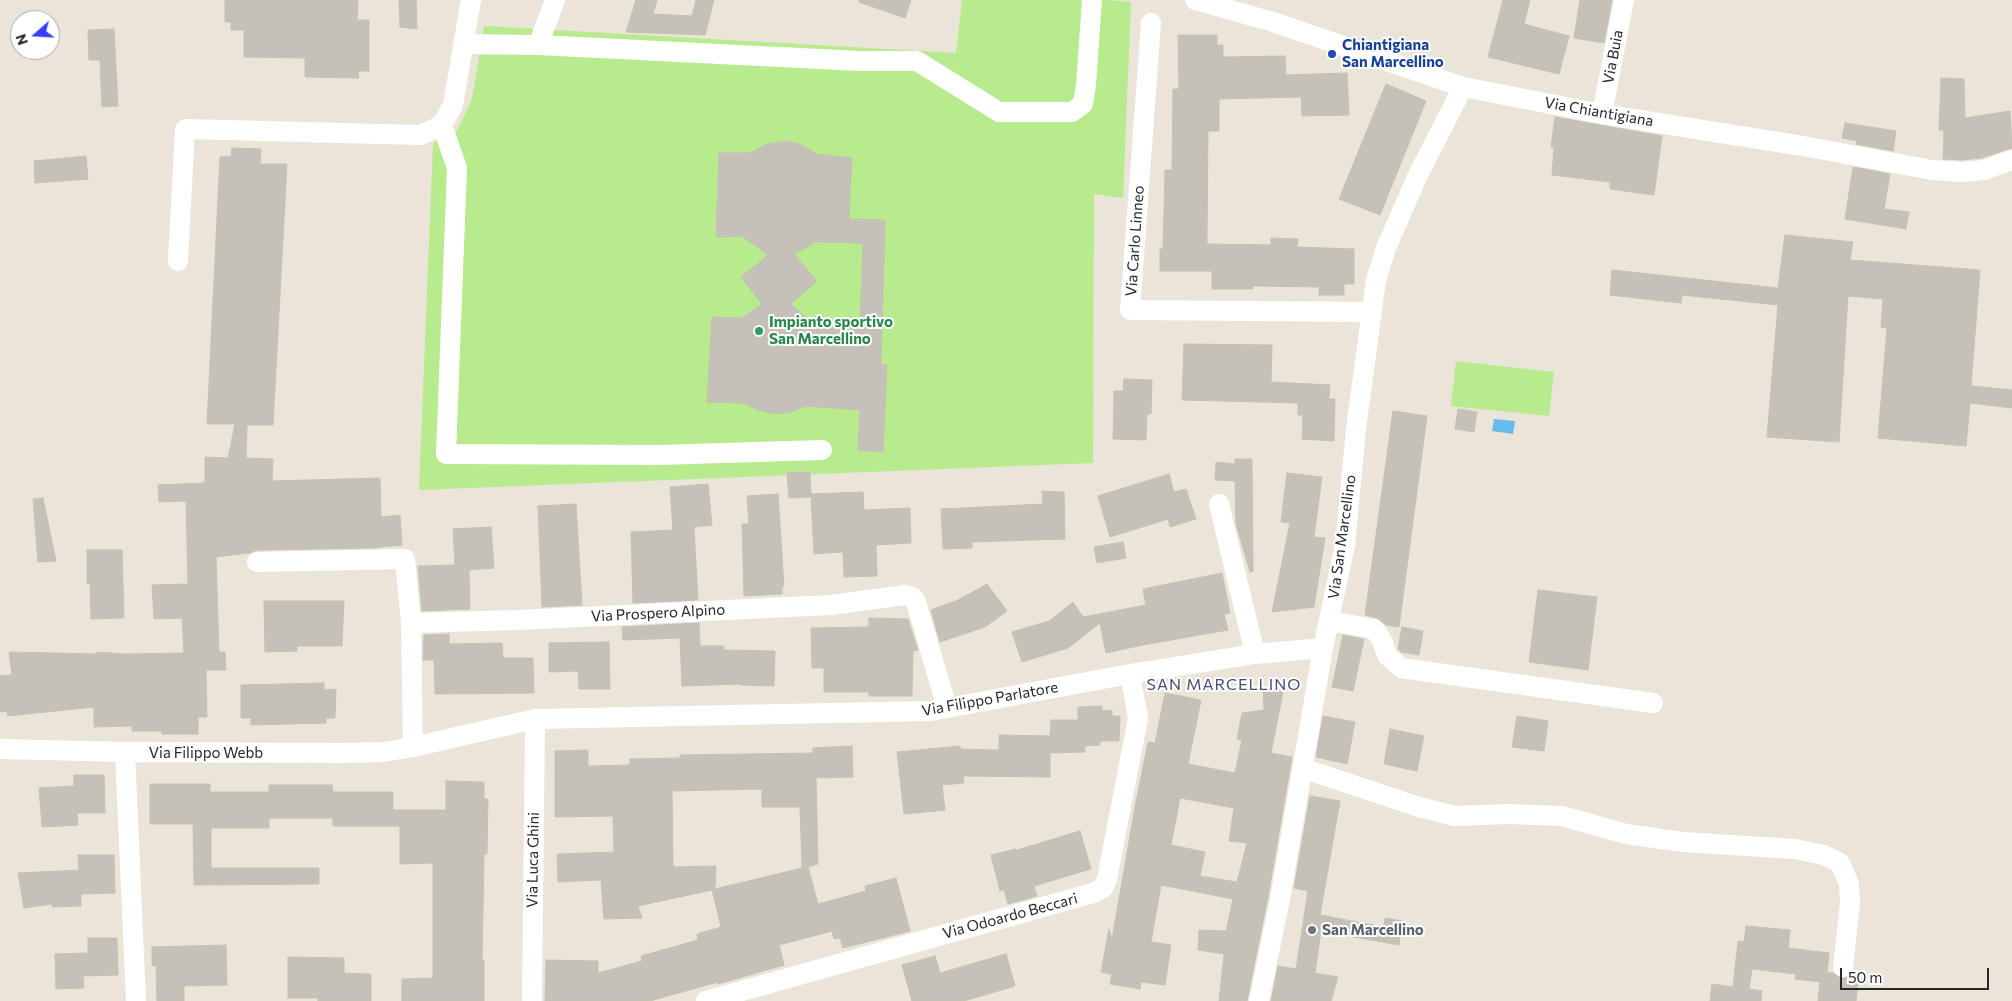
<!DOCTYPE html>
<style>
body{margin:0}
#map{position:relative;width:2012px;height:1001px;overflow:hidden;background:#eae5d8;font-family:Commissioner,sans-serif}
canvas{display:block}
.north{position:absolute;left:10px;top:10px;width:50px;height:50px;box-sizing:border-box;background:#fff;border:1px solid #a9a9a9;border-radius:50%;rotate:251deg;font-size:14px;font-weight:700;line-height:20px;text-align:center;color:#272727}
.north::after{content:'';display:block;margin:auto;width:18px;height:22px;background:#3440fb;clip-path:polygon(50% 0,100% 100%,50% 72%,0 100%)}
.scale{position:absolute;left:1840px;top:968px;width:149px;height:22px;box-sizing:border-box;border:2px solid #272727;border-top:0;padding-left:6px;font-size:15px;line-height:18px;white-space:nowrap;color:#272727;-webkit-text-stroke:4px #fff;paint-order:stroke}
</style>
<div id="map">
<canvas width="2012" height="1001"></canvas>
<div class="north">N</div>
<div class="scale">50 m</div>
</div>
<script>
const ctx = document.querySelector('canvas').getContext('2d');
ctx.lineJoin = 'round';
function paint(path, color) {
  ctx.fillStyle = color;
  ctx.fill(path, 'evenodd');
}
function shape(rows) {
  const path = new Path2D();
  for (const r of rows) {
    path.moveTo(r[0], r[1]);
    for (let i = 2; i < r.length; i += 2) path.lineTo(r[i], r[i + 1]);
  }
  return path;
}
function trace(path, color, width, dash) {
  ctx.strokeStyle = color;
  ctx.lineWidth = width;
  ctx.lineCap = dash ? 'butt' : 'round';
  ctx.setLineDash(dash || []);
  ctx.stroke(path);
}
function label(font, color, halo, rows, align = 'center') {
  ctx.font = font + ' Commissioner,sans-serif';
  ctx.lineWidth = 4;
  ctx.setLineDash([]);
  ctx.textBaseline = 'middle';
  ctx.strokeStyle = halo;
  ctx.fillStyle = color;
  for (const [text, x, y, turn = 0] of rows) {
    ctx.save();
    ctx.translate(x, y);
    ctx.rotate((+turn || 0) * Math.PI / 180);
    ctx.textAlign = isNaN(turn) ? turn : align;
    if (halo) ctx.strokeText(text, 0, 0);
    ctx.fillText(text, 0, 0);
    ctx.restore();
  }
}
const pitch = shape([
 [962,0,1108,0,1131,2,1123,198,1094,194,1093,463,419,490,433,143,457,131,472,99,484,26,956,53],
 [1456,361,1554,372,1549,416,1451,406]
]);
const water = shape([
 [1494,419,1515,421,1513,434,1492,431]
]);
const building = shape([
 [225,0,358,0,357,20,369,20,369,71,358,71,359,78,305,77,305,58,244,57,244,30,231,30,231,22,225,22,225,0],
 [399,0,416,0,417,29,400,27,399,0],
 [636,0,657,0,653,14,692,16,696,0,714,0,705,35,626,32,636,0],
 [860,0,911,0,905,18,859,2,860,0],
 [1503,0,1530,0,1524,24,1569,36,1559,74,1488,57,1503,0],
 [1580,0,1612,0,1604,43,1574,38,1580,0],
 [114,29,118,106,102,107,100,60,89,60,88,30,114,29],
 [1178,35,1217,35,1217,45,1223,45,1223,57,1285,56,1286,75,1347,73,1349,115,1302,116,1301,97,1219,99,1219,131,1208,131,1207,244,1271,245,1271,238,1298,239,1297,247,1354,249,1354,284,1344,284,1344,295,1319,295,1319,287,1253,286,1253,289,1212,289,1212,271,1160,271,1160,249,1163,249,1165,170,1172,170,1173,89,1179,89,1178,35],
 [1941,78,1964,79,1965,118,2010,111,2012,148,1981,158,1962,160,1943,159,1944,130,1939,130,1941,78],
 [1386,84,1426,101,1380,215,1339,199,1386,84],
 [1555,117,1662,136,1654,195,1610,189,1610,182,1552,175,1554,147,1551,147,1555,117],
 [1845,123,1896,131,1893,151,1856,144,1857,141,1842,138,1845,123],
 [786,141,800,144,816,154,852,158,849,219,885,220,881,365,887,365,883,452,858,450,860,410,806,406,791,412,775,414,758,410,743,403,707,402,712,317,742,318,762,304,741,277,768,255,742,236,716,237,719,153,750,153,767,144,786,141],
 [816,242,863,243,860,325,812,323,791,304,817,281,794,254,816,242],
 [232,148,261,149,260,164,287,164,273,425,247,425,246,458,273,459,272,481,380,478,381,517,400,515,402,545,372,548,257,550,249,553,216,557,219,652,225,652,226,670,206,670,207,717,198,717,198,734,162,734,161,731,132,731,132,726,94,727,94,707,8,716,7,711,0,712,0,676,12,675,9,652,97,654,97,652,124,654,184,653,182,618,154,619,152,585,188,584,186,501,159,502,158,485,205,483,205,457,228,458,235,424,207,424,220,157,231,156,232,148],
 [86,156,88,179,35,183,34,161,86,156],
 [1853,167,1890,174,1884,209,1909,212,1906,229,1845,219,1853,167],
 [1785,235,1853,242,1850,260,1980,270,1971,386,2012,390,2012,408,1970,403,1966,446,1878,438,1887,328,1881,327,1883,299,1848,296,1839,442,1767,437,1778,305,1682,295,1681,303,1610,295,1612,270,1778,288,1785,235],
 [1184,344,1272,345,1271,382,1330,385,1329,399,1335,399,1334,441,1302,439,1303,415,1298,415,1298,403,1182,400,1184,344],
 [1124,379,1152,380,1151,414,1147,414,1146,440,1113,439,1114,391,1123,391,1124,379],
 [1458,409,1477,412,1474,432,1455,429,1458,409],
 [1393,411,1427,416,1399,627,1386,625,1377,618,1365,615,1393,411],
 [1235,459,1252,459,1253,571,1250,572,1236,524,1235,481,1215,480,1216,462,1235,464,1235,459],
 [810,472,811,494,863,492,864,510,910,508,911,543,876,545,877,576,844,577,843,552,814,554,811,497,789,498,787,473,810,472],
 [1287,473,1322,477,1314,537,1325,538,1314,607,1272,612,1290,523,1281,522,1287,473],
 [1169,474,1174,492,1186,489,1196,519,1170,527,1168,519,1110,537,1098,496,1169,474],
 [708,484,712,525,694,527,698,600,633,603,631,532,673,530,670,487,708,484],
 [1042,491,1064,492,1065,539,972,542,972,548,943,549,941,509,1043,504,1042,491],
 [778,494,784,586,782,586,782,594,744,596,742,524,749,524,747,496,778,494],
 [43,498,56,561,38,562,33,499,43,498],
 [576,504,582,605,542,607,538,506,576,504],
 [491,527,494,568,469,570,470,609,422,611,418,566,455,565,453,529,491,527],
 [1123,542,1126,558,1097,563,1094,547,1123,542],
 [87,550,122,550,124,618,91,619,90,583,87,583,87,550],
 [1222,573,1230,613,1224,614,1228,630,1143,645,1106,653,1100,623,1068,648,1022,662,1012,632,1049,621,1073,602,1083,617,1146,605,1143,589,1222,573],
 [987,584,1007,611,985,627,940,642,931,610,958,600,987,584],
 [1538,590,1597,597,1588,670,1529,662,1538,590],
 [264,601,344,601,342,646,297,646,297,651,265,652,264,601],
 [869,618,908,619,918,650,913,651,912,696,869,696,869,692,824,692,824,668,812,668,811,628,869,627,869,618],
 [699,623,700,646,724,646,724,650,775,651,774,686,741,685,741,684,682,686,680,638,623,640,622,627,699,623],
 [1402,627,1423,631,1419,655,1401,652,1398,649,1402,627],
 [449,634,449,644,502,643,503,658,533,658,534,693,435,694,434,660,423,660,424,635,449,634],
 [1343,635,1364,639,1353,691,1332,687,1343,635],
 [609,642,610,689,579,689,578,671,549,672,549,643,609,642],
 [324,683,324,690,336,689,335,718,326,718,326,723,251,725,251,718,241,718,241,685,324,683],
 [1263,688,1283,692,1271,753,1292,757,1268,897,1247,1001,1219,1001,1224,954,1198,950,1199,930,1226,931,1233,899,1161,885,1151,942,1171,945,1165,985,1141,982,1140,989,1110,984,1112,974,1101,972,1109,929,1112,939,1135,807,1148,742,1155,743,1165,693,1201,700,1188,764,1235,773,1242,740,1237,739,1242,713,1264,710,1263,688],
 [1180,798,1234,808,1229,841,1247,843,1237,882,1200,876,1205,852,1171,845,1180,798],
 [1102,706,1102,711,1112,710,1112,716,1120,716,1119,741,1100,741,1100,745,1085,746,1085,752,1050,753,1050,777,963,776,964,783,942,785,945,810,904,814,897,752,960,746,960,749,999,750,999,735,1050,736,1051,720,1078,720,1078,707,1102,706],
 [1323,716,1355,722,1347,764,1316,757,1323,716],
 [1517,716,1548,721,1544,751,1512,747,1517,716],
 [1390,729,1424,736,1417,771,1384,764,1390,729],
 [852,746,853,777,816,778,818,864,808,867,818,904,866,891,865,886,896,878,910,931,843,948,840,938,834,939,832,931,779,945,784,965,718,984,718,982,650,1001,545,1001,546,960,598,961,598,973,642,961,641,956,698,940,697,934,721,927,712,890,638,906,642,918,604,919,601,880,558,882,557,854,614,852,613,816,555,817,555,751,588,750,588,766,630,765,630,759,680,758,680,755,813,753,813,748,852,746],
 [758,789,762,790,762,807,800,807,802,868,715,889,716,866,673,867,672,791,758,789],
 [74,775,104,775,105,813,77,813,78,825,42,827,39,788,74,786,74,775],
 [446,781,484,782,484,799,488,799,487,854,484,854,482,960,484,960,484,1001,402,1001,402,979,433,978,433,863,400,864,400,826,333,826,333,818,269,818,269,828,211,828,211,868,319,868,319,884,194,885,193,824,150,824,150,784,210,784,210,792,269,792,269,785,332,785,333,792,393,792,393,810,446,810,446,781],
 [1310,796,1340,801,1320,915,1384,927,1385,918,1402,921,1399,945,1321,931,1315,973,1338,977,1331,1001,1271,1001,1278,966,1296,969,1308,891,1294,888,1310,796],
 [1080,831,1091,869,1034,886,1037,896,1008,904,1004,890,1000,891,991,855,1016,849,1017,850,1080,831],
 [78,855,114,855,115,893,81,894,81,906,52,907,52,904,24,908,18,873,79,870,78,855],
 [1746,926,1790,930,1788,948,1829,953,1827,973,1833,973,1842,979,1851,975,1859,976,1856,1001,1818,1001,1820,982,1795,979,1796,974,1752,969,1749,989,1762,991,1761,1001,1710,1001,1712,984,1733,987,1738,941,1744,942,1746,926],
 [88,938,117,938,118,975,83,976,84,988,56,989,55,954,88,953,88,938],
 [226,945,227,985,184,986,184,1001,157,1001,156,965,152,966,152,947,226,945],
 [1006,954,1015,986,964,1001,912,1001,902,965,935,956,940,973,1006,954],
 [288,957,344,958,344,973,371,974,371,1001,318,1001,318,998,288,998,288,957]
]);
const minor = shape([
 [1195,0,1273,22,1463,87,1602,114,1803,146,1932,170,1962,172,1984,170,2012,160],
 [1151,23,1130,310,1371,312],
 [464,44,538,45,860,61,917,61,999,112,1072,112,1083,104,1086,85,1092,0],
 [538,45,555,0],
 [1602,114,1624,0],
 [442,125,457,168,446,454,658,455,822,450],
 [178,261,185,129,421,135,442,125,453,105,471,0],
 [1219,504,1255,654],
 [257,562,405,559,411,623],
 [1330,621,1374,629,1382,640,1387,655,1401,668,1653,703],
 [413,747,411,623,518,620,831,605,905,595,912,597,916,602,947,708],
 [0,749,125,752,343,753,384,752,413,747,535,719,931,711,1130,674,1255,654,1323,648],
 [125,752,136,1001],
 [1302,768,1419,807,1455,816,1508,814,1562,816,1626,834,1683,842,1795,849,1824,855,1840,863,1849,884,1850,903,1843,967],
 [532,1001,535,719],
 [706,1001,1093,893,1103,888,1107,879,1138,718,1130,674],
 [1259,1001,1280,899,1323,648,1345,545,1356,429,1376,280,1386,248,1417,177,1463,87]
]);
const markers = [
 [1332,54,5,"#1a4fb4"],
 [759,331,5,"#2e9e5b"],
 [1312,930,5,"#6b7280"]
];
const transitNames = [
 ["Chiantigiana",1342,45],
 ["San Marcellino",1342,62]
];
const streetNames = [
 ["Via Buia",1613,57,-79],
 ["Via Chiantigiana",1599,112,10],
 ["Via Carlo Linneo",1135,241,-86],
 ["Via San Marcellino",1342,537,-82],
 ["Via Prospero Alpino",658,613,-3],
 ["Via Filippo Parlatore",990,699,-10],
 ["Via Filippo Webb",206,753],
 ["Via Luca Ghini",533,860,-89],
 ["Via Odoardo Beccari",1010,916,-15]
];
const leisureNames = [
 ["Impianto sportivo",769,322],
 ["San Marcellino",769,339]
];
const worshipNames = [
 ["San Marcellino",1322,930]
];
const neighbourhoodNames = [
 ["SAN MARCELLINO",1224,685]
];
paint(pitch, '#b8ea8e');
paint(water, '#68bbef');
paint(building, '#c5c1b8');
trace(building, '#c5c1b2', 1);
trace(minor, '#fff', 20);
for (const [x, y, r, color] of markers) {
  const dot = new Path2D();
  dot.arc(x, y, r, 0, 2 * Math.PI);
  ctx.fillStyle = color;
  ctx.fill(dot);
  trace(dot, '#fff', 2);
}
label('bold 15px', '#164399', '#fff', transitNames, 'left');
label('15px', '#272727', '#fff', streetNames);
label('bold 15px', '#27864d', '#fff', leisureNames, 'left');
label('bold 15px', '#5b616d', '#fff', worshipNames, 'left');
ctx.letterSpacing = '1px';
label('16px', '#484a78', '#fff', neighbourhoodNames);
ctx.letterSpacing = '0px';
</script>
